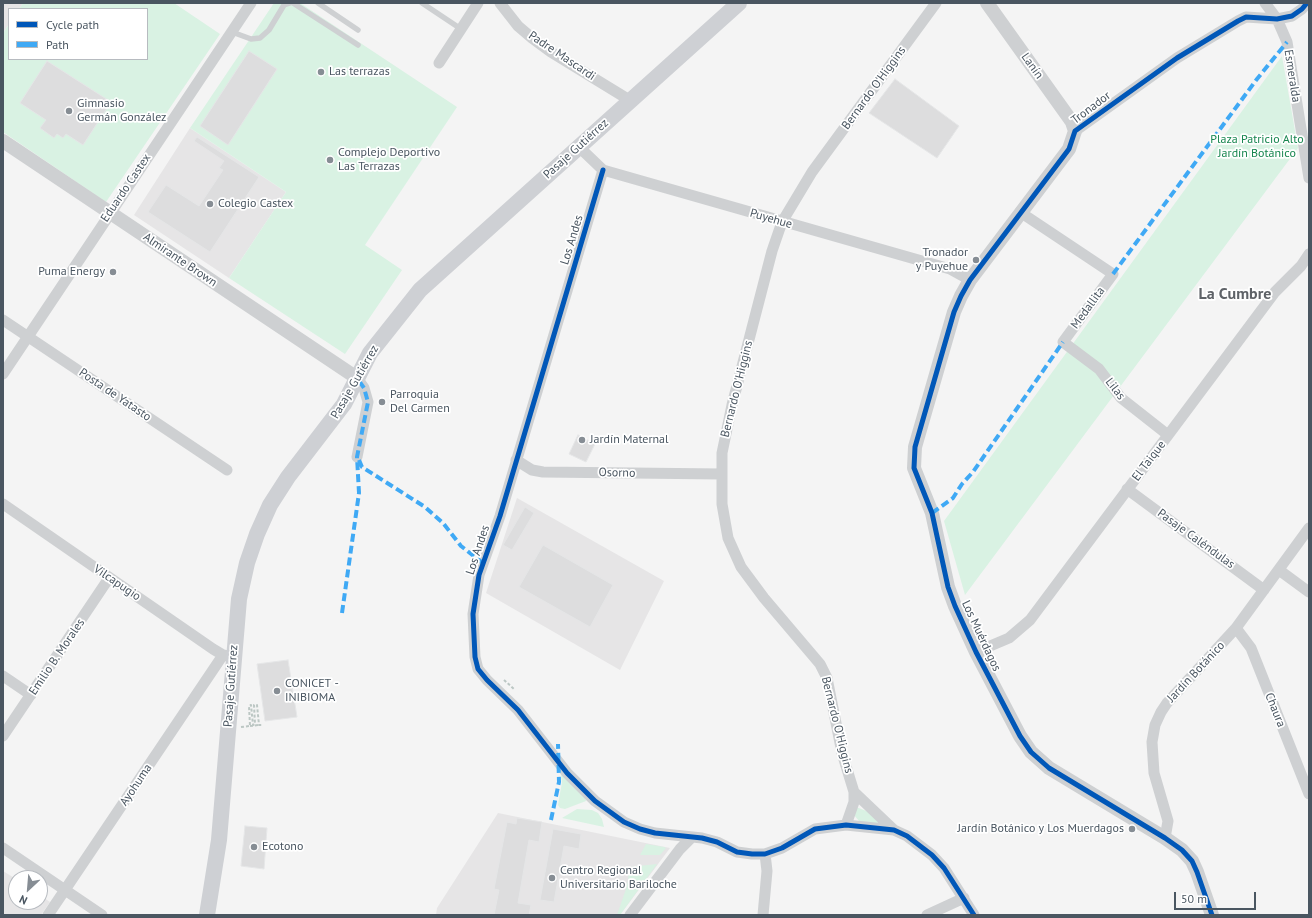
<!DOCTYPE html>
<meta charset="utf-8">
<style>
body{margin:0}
#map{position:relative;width:1312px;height:918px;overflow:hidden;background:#f4f4f4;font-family:"PT Sans",sans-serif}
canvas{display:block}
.frame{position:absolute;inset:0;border:4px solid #4a5661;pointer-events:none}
.legend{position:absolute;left:8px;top:8px;width:140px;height:52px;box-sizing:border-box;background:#fff;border:1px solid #b7bbc0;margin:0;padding:5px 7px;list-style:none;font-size:12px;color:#4a5661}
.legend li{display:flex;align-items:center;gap:8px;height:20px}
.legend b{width:20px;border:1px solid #b7bbc0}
.north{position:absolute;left:8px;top:870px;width:40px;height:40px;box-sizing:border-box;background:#fff;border:1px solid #b7bbc0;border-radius:50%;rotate:206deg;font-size:11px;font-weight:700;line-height:16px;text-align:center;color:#4a5661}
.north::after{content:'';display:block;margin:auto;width:14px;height:18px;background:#868d94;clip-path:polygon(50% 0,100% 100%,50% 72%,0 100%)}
.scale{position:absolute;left:1174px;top:892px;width:82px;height:18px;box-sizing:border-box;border:2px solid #4a5661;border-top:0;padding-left:5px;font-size:12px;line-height:14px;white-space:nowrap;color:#4a5661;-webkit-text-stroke:3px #fff;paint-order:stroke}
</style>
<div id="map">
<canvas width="1312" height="918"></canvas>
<div class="frame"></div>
<ul class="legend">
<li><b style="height:5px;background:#0057b8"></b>Cycle path</li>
<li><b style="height:5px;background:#3fa9f5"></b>Path</li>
</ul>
<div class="north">N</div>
<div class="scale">50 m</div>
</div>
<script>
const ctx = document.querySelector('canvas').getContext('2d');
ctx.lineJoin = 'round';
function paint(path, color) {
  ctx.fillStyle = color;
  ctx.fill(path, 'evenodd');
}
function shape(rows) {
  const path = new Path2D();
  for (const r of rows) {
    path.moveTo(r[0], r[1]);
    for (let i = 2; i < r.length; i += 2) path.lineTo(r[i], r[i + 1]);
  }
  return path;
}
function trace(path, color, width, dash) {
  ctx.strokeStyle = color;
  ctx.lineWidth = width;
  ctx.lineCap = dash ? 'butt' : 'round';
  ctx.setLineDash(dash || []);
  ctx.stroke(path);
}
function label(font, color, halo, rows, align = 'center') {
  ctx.font = font + ' "PT Sans",sans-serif';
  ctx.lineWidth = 3.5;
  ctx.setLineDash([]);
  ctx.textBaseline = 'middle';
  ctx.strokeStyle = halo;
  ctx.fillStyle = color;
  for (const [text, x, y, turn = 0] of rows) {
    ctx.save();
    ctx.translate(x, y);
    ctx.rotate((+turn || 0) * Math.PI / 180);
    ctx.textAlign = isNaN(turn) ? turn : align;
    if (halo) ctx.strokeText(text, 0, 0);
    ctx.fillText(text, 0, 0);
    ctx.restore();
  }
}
const education = shape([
 [3,3,23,3,19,9,9,9,9,24,3,33],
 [190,128,286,192,229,278,134,215],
 [517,498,664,581,620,670,486,593],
 [498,813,670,848,620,915,436,915,437,908],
 [3,871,16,879,16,902,40,902,40,895,50,902,41,915,3,915]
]);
const green = shape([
 [23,3,174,3,220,34,106,202,3,132,3,33,9,24,9,59,147,59,147,9,19,9],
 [274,3,300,3,457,107,365,245,402,270,345,354,229,278,286,192,190,128],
 [1282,56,1298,148,965,595,944,521],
 [560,770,585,797,586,801,565,809,560,808,558,805,562,782],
 [856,807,877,815,879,820,878,823,873,825,859,821,854,815],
 [577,809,592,810,598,813,602,819,604,827,562,818],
 [646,844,664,847,666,848,660,855,640,855],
 [657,864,620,915,617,915,627,886,630,867]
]);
const building = shape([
 [249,51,277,69,228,145,200,126,249,51],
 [47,61,111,102,83,145,66,134,63,138,57,134,54,138,40,128,46,120,20,103,47,61],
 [895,79,959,126,937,158,869,113,895,79],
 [197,137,259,177,210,252,148,212,166,185,199,206,223,170,219,168,224,161,194,141,197,137],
 [578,435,595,444,586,462,569,454,578,435],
 [525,507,534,513,512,550,503,545,525,507],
 [543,545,613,585,590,627,519,587,543,545],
 [288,660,297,717,265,721,257,664,288,660],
 [517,818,542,822,539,842,529,840,518,903,531,905,529,915,494,915,499,890,494,889,507,822,516,824,517,818],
 [245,826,267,828,264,869,241,866,245,826],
 [553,829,581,834,579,849,564,846,554,902,540,900,553,829]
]);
const path = shape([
 [504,680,514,689],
 [250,726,259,725],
 [241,727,250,726,249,706,251,705,253,725,255,724,254,705,257,705,259,725,262,725]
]);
const service = shape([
 [293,3,358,45],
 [318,3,358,30],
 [422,3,461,29],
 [232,32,251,39,260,38,269,30,284,5,290,3]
]);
const minor = shape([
 [500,3,518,26,532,38,551,52,631,101],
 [1265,3,1277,19,1287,42,1309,178],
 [439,63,478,3],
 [1075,131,1177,58,1238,21,1246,17,1277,19,1292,16,1302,9,1307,3],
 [579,147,603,170,950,269,970,280],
 [603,170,500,516,479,575,473,614,475,657,478,669,487,680,518,710,567,773,595,801,624,822,640,829,655,833,702,838,717,842,737,852,752,854,765,854,782,848,815,829,846,825,894,830,907,836,932,855,944,868,974,915],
 [1020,212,1113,274,1063,342,1099,369,1121,398,1168,435],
 [3,320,227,470],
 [3,374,251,3],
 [357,457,368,402,364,388,357,378],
 [516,460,532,470,543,472,721,474],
 [1127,489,1264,590],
 [3,504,213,649,223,655,229,656],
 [1279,570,1309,592],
 [1236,628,1251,648,1309,794],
 [976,652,1009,638,1030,620,1275,292,1301,266,1309,254],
 [3,676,31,695],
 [3,736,109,578],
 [854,792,894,830],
 [846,825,854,802,854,792,842,753,827,678,820,664,764,598,741,567,728,538,722,504,722,453,732,405,772,251,782,222,812,172,936,3],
 [1165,838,1168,821,1154,773,1152,742,1155,725,1161,712,1167,703,1236,628,1309,528],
 [3,848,102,915],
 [48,915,223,655],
 [630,915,680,849,692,837],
 [763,915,767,871,765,854],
 [927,915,964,898]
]);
const tertiary = shape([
 [987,3,1072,122,1075,131,1069,149,970,280,961,296,954,312,915,447,914,468,932,513,948,587,955,606,976,652,1020,736,1031,752,1049,768,1165,838,1182,850,1192,861,1197,872,1212,915],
 [3,141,357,378]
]);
const secondary = shape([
 [207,915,219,840,239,599,247,563,257,534,270,505,288,477,344,404,370,353,420,290,739,3]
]);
const quiet = shape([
 [1113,274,1257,79,1287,42],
 [359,460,362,467,425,507,443,523,461,546,484,564],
 [932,513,953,498,962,484,973,472,1063,342],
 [342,613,359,493,357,457,368,402,364,388,357,378],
 [551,820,559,782,558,744]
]);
const cycleway = shape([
 [603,170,500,516,479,575,473,614,475,657,478,669,487,680,518,710,567,773,595,801,624,822,640,829,655,833,702,838,717,842,737,852,752,854,765,854,782,848,815,829,846,825,894,830,907,836,932,855,944,868,974,915],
 [1212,915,1197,872,1192,861,1182,850,1165,838,1049,768,1031,752,1020,736,976,652,955,606,948,587,932,513,914,468,915,447,954,312,961,296,970,280,1069,149,1075,131,1177,58,1238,21,1246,17,1277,19,1292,16,1302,9,1307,3]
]);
const markers = [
 [321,72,4,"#868d94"],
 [69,111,4,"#868d94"],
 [330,160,4,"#868d94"],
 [210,204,4,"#868d94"],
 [976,260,4,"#868d94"],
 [113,272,4,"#868d94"],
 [382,402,4,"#868d94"],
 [582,440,4,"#868d94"],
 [277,691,4,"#868d94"],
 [1132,829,4,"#868d94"],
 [254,847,4,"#868d94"],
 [552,878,4,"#868d94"]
];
const streetNames = [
 ["Padre Mascardi",562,56,34],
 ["Lanín",1032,66,54],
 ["Esmeralda",1292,76,81],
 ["Bernardo O'Higgins",874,88,-54],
 ["Tronador",1091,108,-37],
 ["Pasaje Gutiérrez",576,149,-42],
 ["Eduardo Castex",126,188,-56],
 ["Puyehue",771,219,16],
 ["Los Andes",572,240,-73],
 ["Almirante Brown",180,260,34],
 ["Medallita",1088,308,-54],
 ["Pasaje Gutiérrez",355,382,-60],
 ["Bernardo O'Higgins",737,389,-76],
 ["Lilas",1115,389,52],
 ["Posta de Yatasto",115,395,34],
 ["El Taique",1149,461,-53],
 ["Osorno",617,473,1],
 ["Pasaje Caléndulas",1196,539,36],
 ["Los Andes",478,550,-72],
 ["Vilcapugio",117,583,34],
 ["Los Muérdagos",981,636,65],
 ["Emilio B. Morales",57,657,-56],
 ["Jardín Botánico",1196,672,-47],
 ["Pasaje Gutiérrez",231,686,-86],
 ["Chaura",1275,710,68],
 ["Bernardo O'Higgins",837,725,76],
 ["Ayohuma",136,785,-56]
];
const poiNames = [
 ["Las terrazas",329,72],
 ["Gimnasio",77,104],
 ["Germán González",77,118],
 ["Complejo Deportivo",338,153],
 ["Las Terrazas",338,167],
 ["Colegio Castex",218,204],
 ["Tronador",968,253,"right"],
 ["y Puyehue",968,267,"right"],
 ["Puma Energy",105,272,"right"],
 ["Parroquia",390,395],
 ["Del Carmen",390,409],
 ["Jardín Maternal",590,440],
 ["CONICET -",285,684],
 ["INIBIOMA",285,698],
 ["Jardín Botánico y Los Muerdagos",1124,829,"right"],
 ["Ecotono",262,847],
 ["Centro Regional",560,871],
 ["Universitario Bariloche",560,885]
];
const parkNames = [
 ["Plaza Patricio Alto",1257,140],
 ["Jardín Botánico",1257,154]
];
const districtNames = [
 ["La Cumbre",1235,294]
];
paint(education, '#e6e5e6');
paint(green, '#d9f2e3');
paint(building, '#ddddde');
trace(building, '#e5e6e7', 1);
trace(path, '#bcc7c4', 2, [3, 2]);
trace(service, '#ced0d2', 5.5);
trace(minor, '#ced0d2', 11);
trace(tertiary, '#ced0d2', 14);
trace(secondary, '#ced0d4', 16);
trace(quiet, '#3fa9f5', 4, [8, 4]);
trace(cycleway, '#0057b8', 5);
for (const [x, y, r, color] of markers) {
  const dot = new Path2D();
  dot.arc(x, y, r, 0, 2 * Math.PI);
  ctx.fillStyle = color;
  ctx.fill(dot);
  trace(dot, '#fff', 1.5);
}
label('12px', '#4a5661', '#fff', streetNames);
label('12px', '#4a5661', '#fff', poiNames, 'left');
label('12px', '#17864f', '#fff', parkNames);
label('bold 16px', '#5f6368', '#fff', districtNames);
</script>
